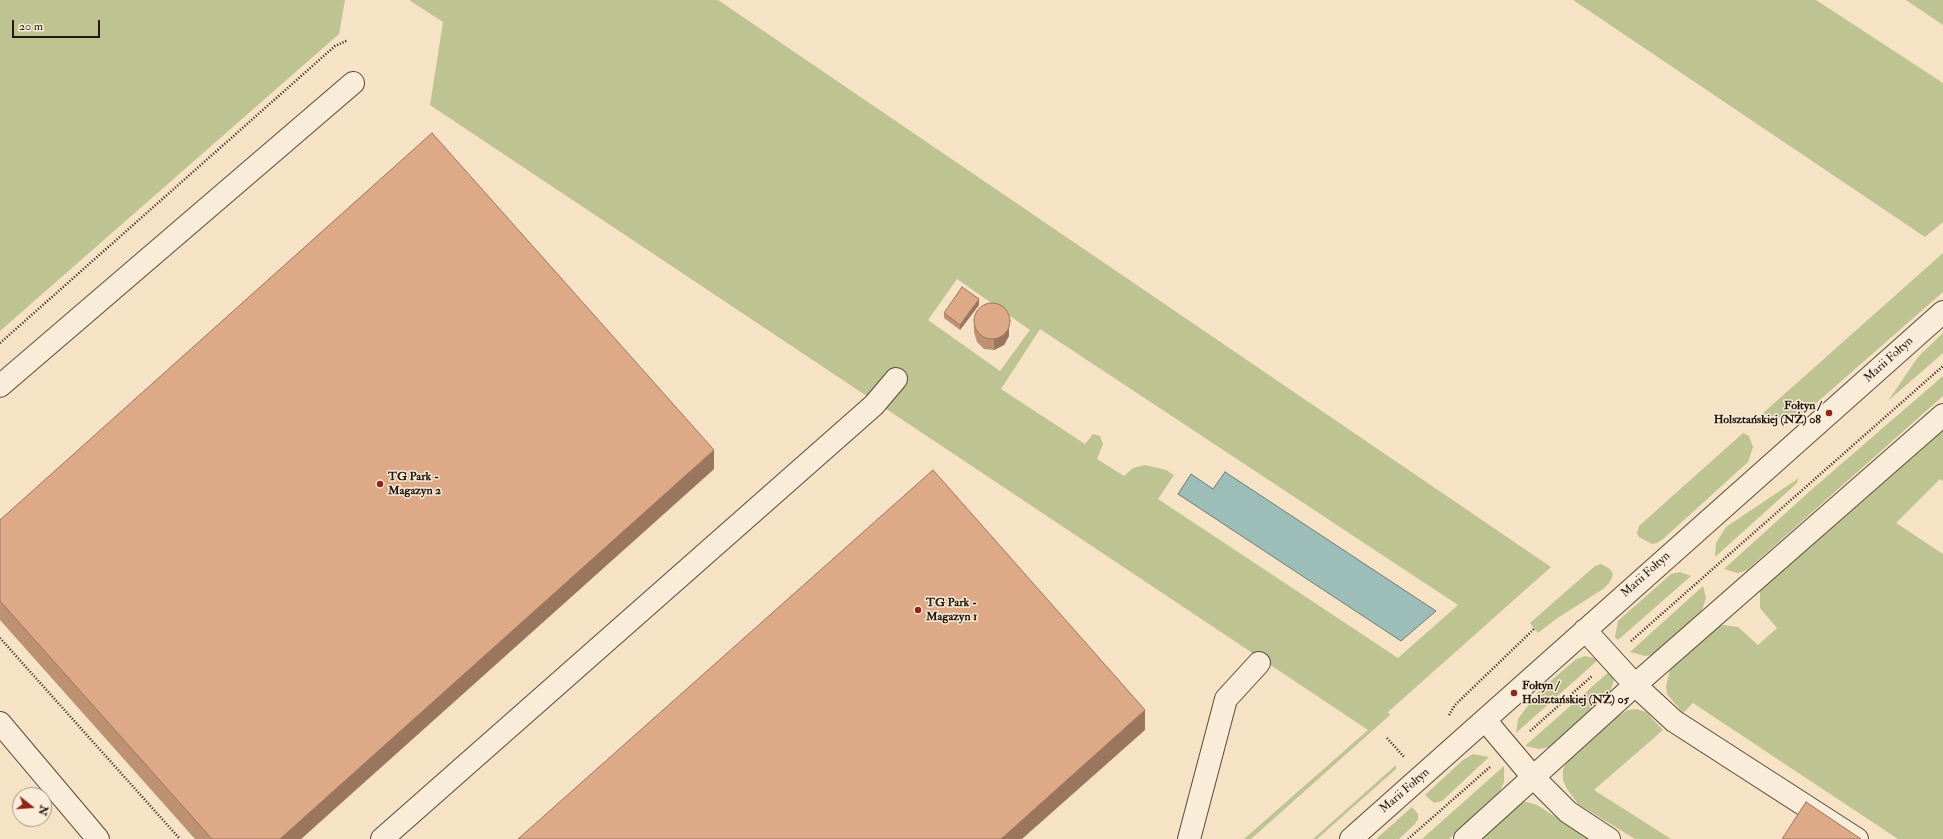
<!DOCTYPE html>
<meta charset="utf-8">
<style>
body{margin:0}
#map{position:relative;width:1943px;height:839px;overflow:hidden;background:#f6e2c4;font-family:"IM FELL Double Pica",serif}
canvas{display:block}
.north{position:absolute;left:12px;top:787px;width:40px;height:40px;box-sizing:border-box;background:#f9ecd9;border:1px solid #a49787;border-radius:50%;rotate:107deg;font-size:11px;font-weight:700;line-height:16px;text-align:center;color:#25170c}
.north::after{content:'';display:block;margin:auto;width:14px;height:18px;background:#8f2418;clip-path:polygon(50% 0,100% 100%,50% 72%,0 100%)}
.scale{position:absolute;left:12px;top:20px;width:88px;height:18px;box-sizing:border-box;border:2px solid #25170c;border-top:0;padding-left:5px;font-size:12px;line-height:14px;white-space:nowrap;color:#25170c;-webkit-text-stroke:3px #f9ecd9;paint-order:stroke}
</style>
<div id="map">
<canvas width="1943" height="839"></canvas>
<div class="north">N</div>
<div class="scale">20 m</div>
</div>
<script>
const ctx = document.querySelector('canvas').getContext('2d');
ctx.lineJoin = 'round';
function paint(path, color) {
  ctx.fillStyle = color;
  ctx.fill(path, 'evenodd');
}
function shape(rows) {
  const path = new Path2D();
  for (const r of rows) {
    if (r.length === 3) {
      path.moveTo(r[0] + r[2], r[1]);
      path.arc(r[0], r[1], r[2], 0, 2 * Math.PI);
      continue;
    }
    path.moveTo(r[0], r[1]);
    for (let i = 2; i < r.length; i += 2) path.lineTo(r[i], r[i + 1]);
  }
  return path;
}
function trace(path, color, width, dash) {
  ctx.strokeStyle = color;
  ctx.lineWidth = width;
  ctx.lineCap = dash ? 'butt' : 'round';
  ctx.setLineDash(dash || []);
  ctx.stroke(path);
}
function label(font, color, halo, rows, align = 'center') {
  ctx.font = font + ' "IM FELL Double Pica",serif';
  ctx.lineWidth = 3;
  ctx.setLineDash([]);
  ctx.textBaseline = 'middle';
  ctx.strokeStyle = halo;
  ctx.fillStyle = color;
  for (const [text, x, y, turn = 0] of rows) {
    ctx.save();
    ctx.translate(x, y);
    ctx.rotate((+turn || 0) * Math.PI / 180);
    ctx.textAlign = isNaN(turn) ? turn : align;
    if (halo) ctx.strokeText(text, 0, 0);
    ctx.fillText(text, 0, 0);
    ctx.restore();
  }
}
const green = shape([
 [0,0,345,0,339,34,0,331],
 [409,0,718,0,1551,567,1388,712,1390,715,1251,839,1244,839,1368,730,430,105,443,22],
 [957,279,1030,330,1000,371,928,320],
 [1040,329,1458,605,1398,658,1158,499,1174,475,1166,470,1145,465,1133,468,1124,476,1097,459,1103,444,1100,436,1093,434,1085,444,1001,389],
 [1573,0,1816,0,1943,83,1943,222,1925,237],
 [1906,0,1943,0,1943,25],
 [1943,253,1943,292,1806,412,1791,419,1783,419,1762,414],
 [1943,333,1943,353,1888,401,1918,357],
 [1943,376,1943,396,1747,570,1738,573,1724,569,1810,491],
 [1943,426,1943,481,1940,479,1896,523,1943,554,1943,839,1898,839,1693,703,1683,713,1667,694,1666,686,1670,670,1718,626,1724,625,1738,627,1758,645,1777,628,1760,608,1760,591,1764,585],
 [1743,433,1749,436,1753,447,1748,462,1663,539,1657,543,1652,544,1639,537,1637,533,1639,526],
 [1799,478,1796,484,1715,557,1716,543,1726,527],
 [1601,564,1610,569,1613,574,1610,582,1603,589,1556,619,1538,633,1530,623,1595,566],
 [1680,572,1691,576,1618,640,1615,637,1618,621,1671,574],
 [1703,586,1706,598,1702,610,1653,655,1645,656,1630,652],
 [1585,656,1599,659,1516,733,1518,719,1538,692,1575,660],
 [1611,670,1614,680,1610,692,1549,747,1539,749,1525,746],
 [1637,709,1646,712,1663,730,1594,790,1671,839,1635,839,1578,804,1567,789,1563,780,1563,769,1566,763,1618,716,1628,710],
 [1473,754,1489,757,1442,801,1434,803,1425,795,1463,760],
 [1396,765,1396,769,1317,839,1313,839],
 [1504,766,1504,782,1500,791,1449,839,1422,839],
 [1523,801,1537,805,1590,839,1481,839],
 [1412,807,1418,814,1418,819,1415,824,1399,839,1376,839]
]);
const water = shape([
 [1225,472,1436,611,1401,641,1178,494,1191,474,1213,489,1225,472]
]);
const path = shape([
 [0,343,335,46,348,40],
 [0,638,180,839],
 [1631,641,1943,366],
 [1449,715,1455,705,1534,629],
 [1530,731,1592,676],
 [1387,738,1404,757],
 [1408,839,1490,767]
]);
const minor = shape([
 [0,386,353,83],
 [1585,630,1635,685,1674,721,1857,839],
 [1485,720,1533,777,1568,812,1609,839],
 [0,723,98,839],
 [382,839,874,405,896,379],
 [1189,839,1226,699,1259,663],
 [1351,839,1943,312],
 [1465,839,1635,685,1943,415]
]);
const wall = shape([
 [979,305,960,330,944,318,944,313],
 [974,322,1009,336,1004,345,994,350,984,349,977,342,974,332],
 [714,469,301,839,195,839,0,620,0,520]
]);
const shadedWall = shape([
 [979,299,979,305,960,330,960,325],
 [1009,326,1009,336,1004,345,994,350,994,339],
 [714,450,714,469,301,839,280,839],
 [1145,710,1145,730,1022,839,1001,839]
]);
const building = shape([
 [432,133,714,450,280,839,212,839,0,601,0,520,432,133],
 [962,287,979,299,960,325,944,313,962,287],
 [992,321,18],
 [933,470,1145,710,1001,839,518,839,933,470],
 [1806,802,1861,839,1782,839,1806,802]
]);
const markers = [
 [1829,413,4,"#8f2418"],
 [380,484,4,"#8f2418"],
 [918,610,4,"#8f2418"],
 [1514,693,4,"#8f2418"]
];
const streetNames = [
 ["Marii Fołtyn",1889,360,-42],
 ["Marii Fołtyn",1646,575,-42],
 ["Marii Fołtyn",1405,791,-41]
];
const poiNames = [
 ["Fołtyn /",1821,406,"right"],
 ["Holsztańskiej (NŻ) 08",1821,420,"right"],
 ["TG Park -",388,477],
 ["Magazyn 2",388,491],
 ["TG Park -",926,603],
 ["Magazyn 1",926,617],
 ["Fołtyn /",1522,686],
 ["Holsztańskiej (NŻ) 05",1522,700]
];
paint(green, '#bec392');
paint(water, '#9dbdb9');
trace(water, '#6d7b74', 1);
trace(minor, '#594a3a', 24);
trace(path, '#25170c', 2.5, [1, 2]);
trace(minor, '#f9ecd9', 22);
paint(wall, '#be9173');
paint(shadedWall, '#9b765e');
paint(building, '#dda986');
trace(building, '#9b765e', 1);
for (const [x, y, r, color] of markers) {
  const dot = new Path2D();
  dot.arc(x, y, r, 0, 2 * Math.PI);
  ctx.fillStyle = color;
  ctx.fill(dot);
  trace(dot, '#f9ecd9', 1.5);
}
label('12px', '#25170c', '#f9ecd9', streetNames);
label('bold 12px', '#25170c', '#f9ecd9', poiNames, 'left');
</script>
